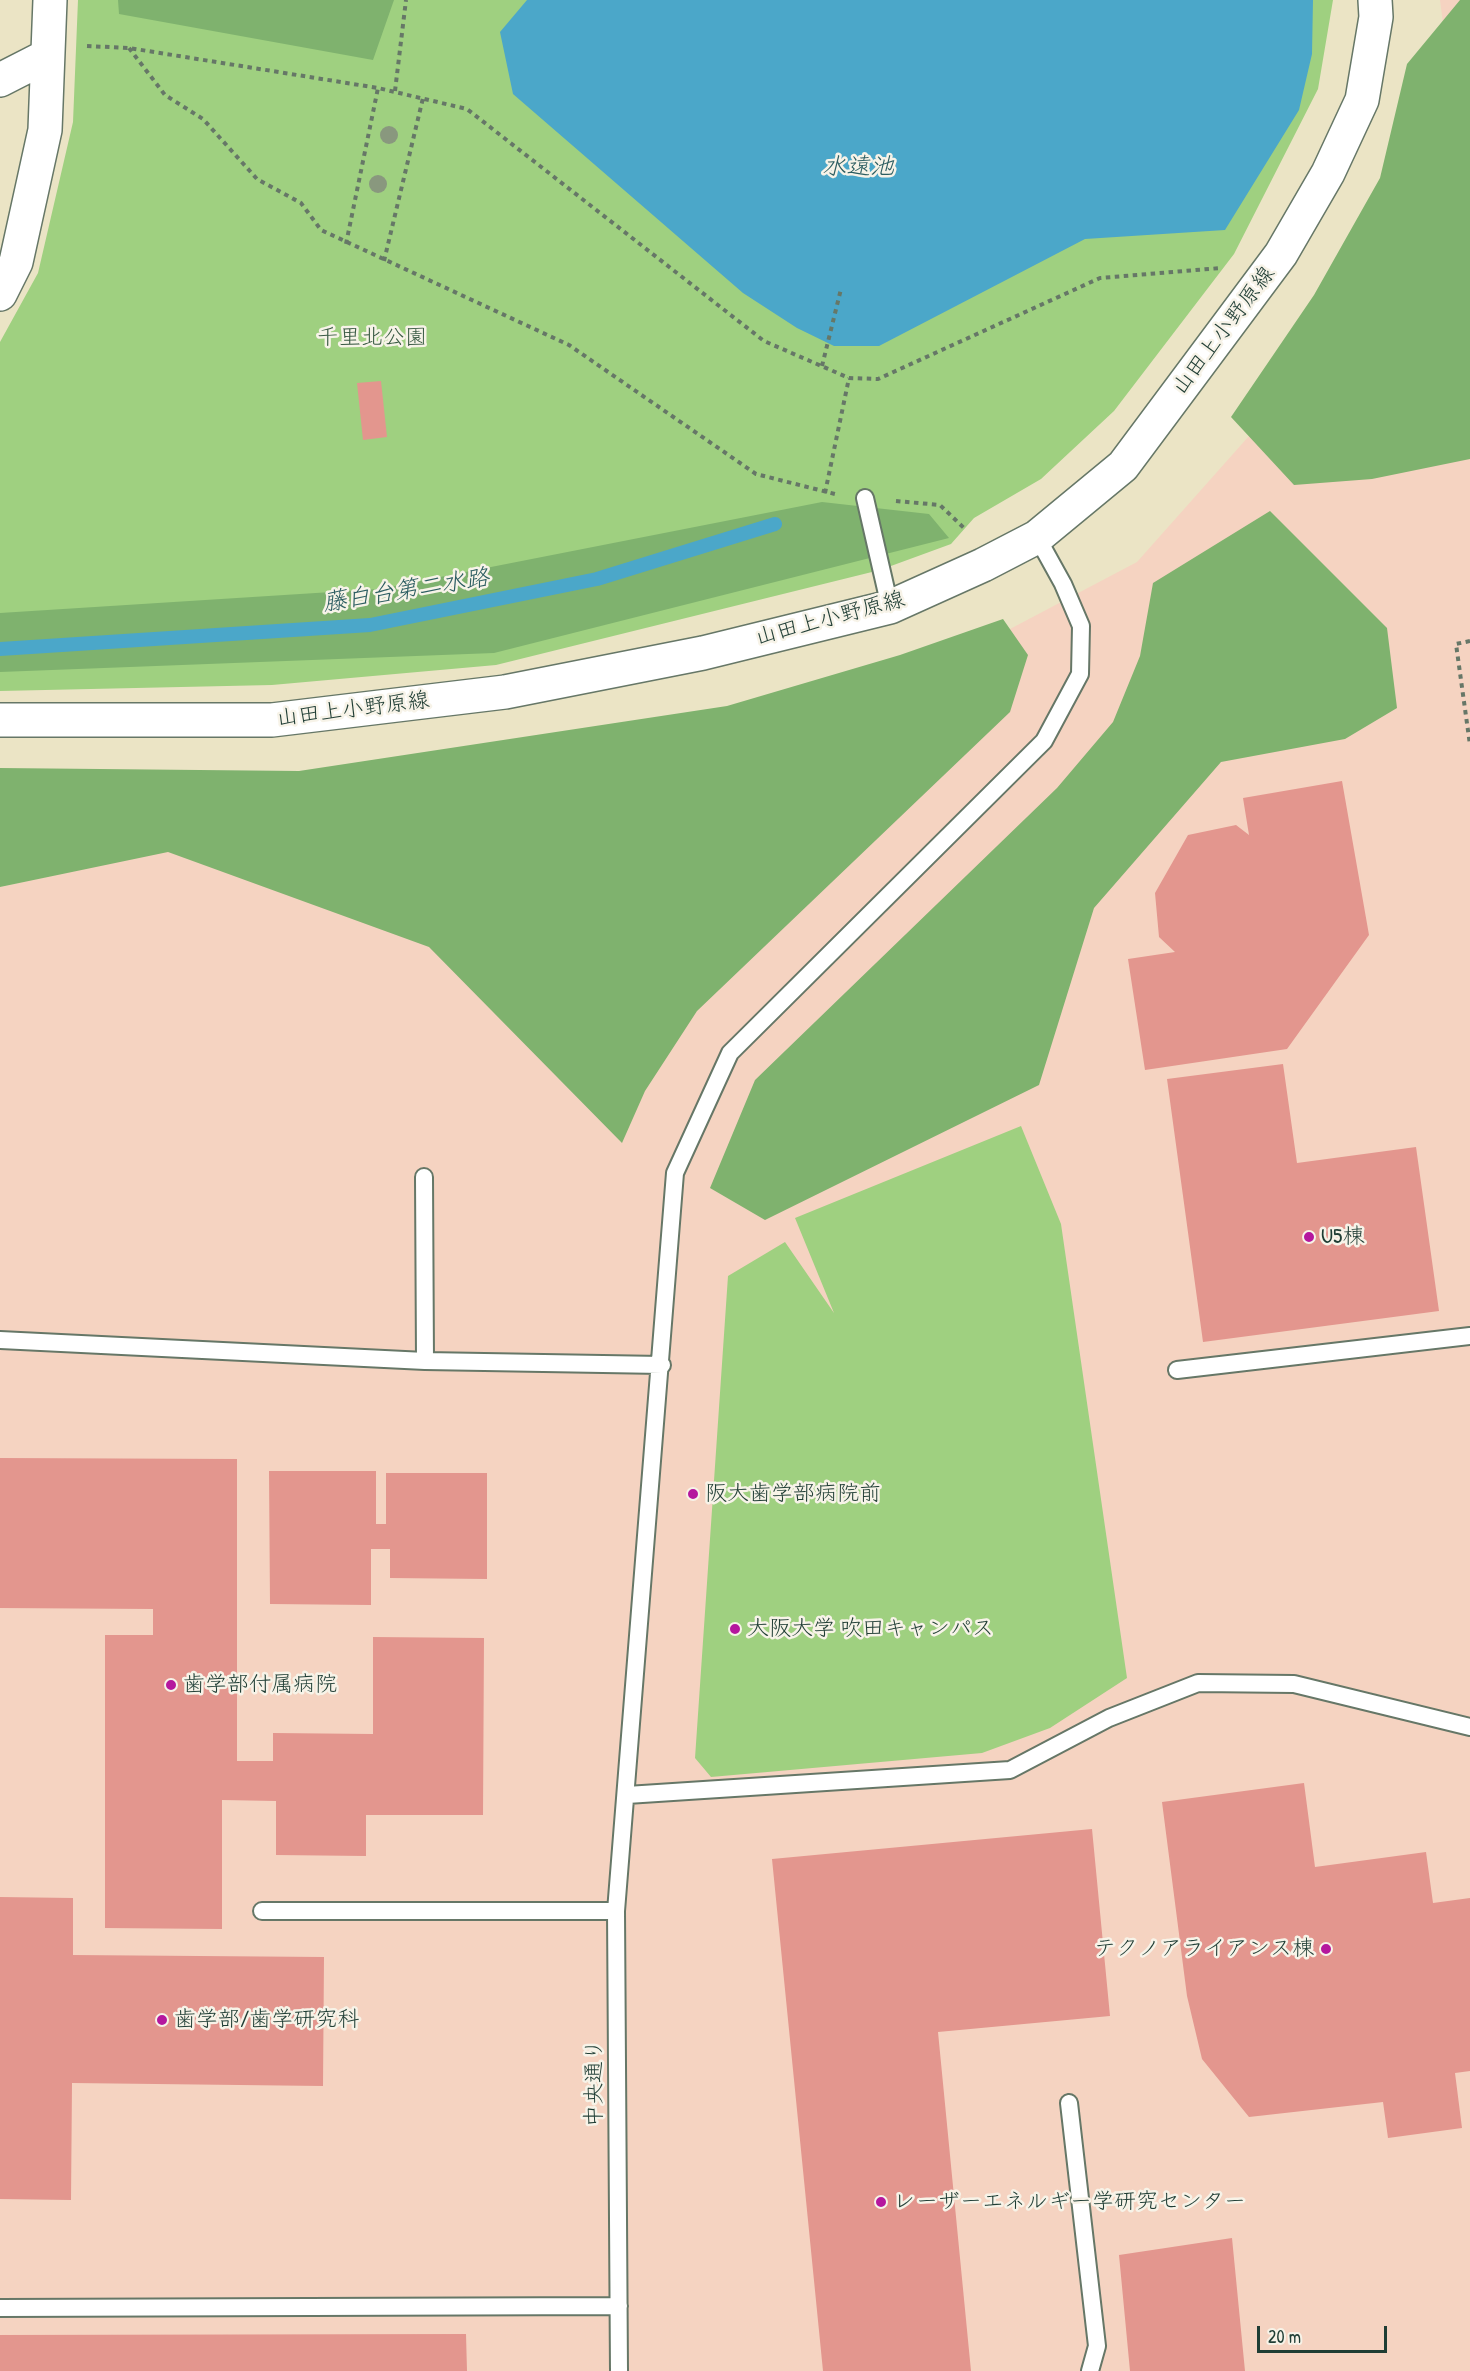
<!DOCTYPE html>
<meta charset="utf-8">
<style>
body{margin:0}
#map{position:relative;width:1470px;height:2371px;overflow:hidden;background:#ebe4c5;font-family:"Patrick Hand",sans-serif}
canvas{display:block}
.scale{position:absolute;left:1257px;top:2326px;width:130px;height:27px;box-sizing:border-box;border:3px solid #1f3d34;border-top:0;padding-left:8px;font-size:18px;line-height:21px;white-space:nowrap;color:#1f3d34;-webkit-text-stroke:4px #f7f3e8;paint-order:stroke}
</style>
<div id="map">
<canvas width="1470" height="2371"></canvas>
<div class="scale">20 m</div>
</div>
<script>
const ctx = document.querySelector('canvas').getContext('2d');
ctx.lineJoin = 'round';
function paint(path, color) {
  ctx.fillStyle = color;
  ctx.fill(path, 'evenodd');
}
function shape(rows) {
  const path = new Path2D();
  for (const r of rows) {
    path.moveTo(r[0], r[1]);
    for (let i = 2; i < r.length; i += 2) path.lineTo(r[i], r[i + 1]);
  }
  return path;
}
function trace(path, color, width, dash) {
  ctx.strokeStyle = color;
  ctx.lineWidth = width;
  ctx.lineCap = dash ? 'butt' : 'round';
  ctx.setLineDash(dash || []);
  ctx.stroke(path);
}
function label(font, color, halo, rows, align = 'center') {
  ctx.font = font + ' "Patrick Hand","Klee One",sans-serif';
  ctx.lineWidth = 5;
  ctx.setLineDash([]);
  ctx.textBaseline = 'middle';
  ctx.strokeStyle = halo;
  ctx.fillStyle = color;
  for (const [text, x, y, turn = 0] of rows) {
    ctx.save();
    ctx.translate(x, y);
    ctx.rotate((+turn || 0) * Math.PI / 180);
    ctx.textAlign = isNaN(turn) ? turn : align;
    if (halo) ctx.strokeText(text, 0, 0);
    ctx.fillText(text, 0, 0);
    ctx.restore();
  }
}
const built = shape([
 [1440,0,1470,0,1470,2371,0,2371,0,887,883,696,1137,562,1281,400,1450,78]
]);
const green = shape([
 [78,0,1333,0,1318,89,1234,254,1114,411,1041,479,974,518,951,544,880,570,496,665,272,685,0,691,0,342,38,273,73,122],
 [1021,1126,1061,1224,1127,1678,1050,1728,982,1753,711,1777,695,1758,728,1276,785,1242,834,1313,795,1218]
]);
const forest = shape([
 [118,0,394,0,373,60,119,14],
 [1460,0,1470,0,1470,459,1372,479,1294,485,1231,417,1314,295,1380,178,1407,64],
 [822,502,929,514,949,538,494,653,0,672,0,613,379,589],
 [1270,511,1387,628,1397,708,1345,739,1221,762,1094,908,1039,1085,765,1220,710,1188,755,1080,1057,788,1113,722,1140,656,1153,583],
 [1003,619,1028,655,1010,712,697,1011,645,1091,622,1143,429,947,168,852,0,887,0,768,299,771,727,706,900,655]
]);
const water = shape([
 [527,0,1313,0,1312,54,1299,110,1225,230,1085,239,879,346,834,346,797,328,743,293,513,94,500,32]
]);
const stream = shape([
 [0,649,370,625,597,579,775,524]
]);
const building = shape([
 [381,381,387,437,363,440,357,383],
 [1342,781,1369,935,1287,1049,1145,1070,1128,959,1175,952,1159,937,1155,893,1188,835,1236,825,1249,835,1243,798],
 [1283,1064,1297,1163,1416,1147,1439,1311,1203,1342,1167,1079],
 [0,1458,237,1459,237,1761,273,1761,273,1733,373,1734,373,1637,484,1638,483,1815,366,1815,366,1856,276,1855,276,1801,222,1800,222,1929,105,1928,105,1635,153,1635,153,1609,0,1608],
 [269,1471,376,1471,376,1524,386,1524,386,1473,487,1473,487,1579,390,1578,390,1549,371,1549,371,1605,270,1604],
 [1304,1783,1315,1867,1426,1852,1433,1903,1470,1898,1470,2071,1455,2073,1462,2128,1388,2138,1383,2102,1249,2117,1202,2059,1187,1996,1162,1802],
 [1092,1829,1110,2016,938,2032,971,2371,823,2371,772,1859],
 [0,1897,73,1898,73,1955,324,1957,323,2086,72,2083,71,2200,0,2199],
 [1232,2238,1245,2371,1130,2371,1119,2255],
 [466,2334,467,2371,0,2371,0,2335]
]);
const path = shape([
 [87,46,129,48,378,88,467,109,764,341,849,378,878,379,1100,278,1221,268],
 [129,48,165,95,203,119,257,179,301,203,321,230,569,345,756,474,835,494],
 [395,91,406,0],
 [346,244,378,88],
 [384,261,423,98],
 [822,366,841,289],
 [825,493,849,378],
 [896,501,940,505,966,530],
 [1470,641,1456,644,1470,745]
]);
const service = shape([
 [865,498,890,607],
 [424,1177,425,1361,662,1365],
 [0,1340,425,1361],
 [1177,1370,1470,1336],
 [627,1795,1010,1770,1109,1718,1198,1683,1294,1684,1470,1727],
 [262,1911,616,1911],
 [1069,2103,1097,2346,1090,2371],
 [0,2308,619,2306],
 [619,2371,616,1911,675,1173,730,1053,1044,741,1080,674,1081,626,1063,584,1037,537]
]);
const minor = shape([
 [0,80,47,56],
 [0,294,16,262,45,130,50,0]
]);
const secondary = shape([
 [0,720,272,720,505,692,703,653,890,607,983,565,1037,537,1123,466,1281,254,1328,173,1362,100,1376,17,1375,0]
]);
const trees = [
 [389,135],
 [378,184]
];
const markers = [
 [1309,1237,6,"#b5179e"],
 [693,1494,6,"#b5179e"],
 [735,1629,6,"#b5179e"],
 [171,1685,6,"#b5179e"],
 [1326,1949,6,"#b5179e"],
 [162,2020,6,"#b5179e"],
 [881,2202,6,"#b5179e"]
];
const streetNames = [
 ["山田上小野原線",1224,331,-53],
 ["山田上小野原線",830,619,-15],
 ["山田上小野原線",353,710,-7],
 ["中央通り",595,2083,-90]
];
const parkNames = [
 ["千里北公園",372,338]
];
const poiNames = [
 ["U5棟",1321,1237],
 ["阪大歯学部病院前",705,1494],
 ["大阪大学 吹田キャンパス",747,1629],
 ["歯学部付属病院",183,1685],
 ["テクノアライアンス棟",1314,1949,"right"],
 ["歯学部/歯学研究科",174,2020],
 ["レーザーエネルギー学研究センター",893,2202]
];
const waterNames = [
 ["水遠池",858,168],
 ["藤白台第二水路",406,591,-9]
];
paint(built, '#f5d3c1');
paint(green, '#9fd080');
paint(forest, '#7fb26e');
paint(water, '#4ba7c9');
trace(stream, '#4ba7c9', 14);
paint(building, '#e3968e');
trace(service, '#667767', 20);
trace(minor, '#667767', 36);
trace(secondary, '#667767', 36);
trace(path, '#667767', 4, [4.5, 4.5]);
trace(service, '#fff', 16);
trace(minor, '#fff', 33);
trace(secondary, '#fff', 33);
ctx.fillStyle = '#89987e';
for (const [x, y] of trees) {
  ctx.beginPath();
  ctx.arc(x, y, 9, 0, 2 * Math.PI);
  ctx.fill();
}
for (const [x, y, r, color] of markers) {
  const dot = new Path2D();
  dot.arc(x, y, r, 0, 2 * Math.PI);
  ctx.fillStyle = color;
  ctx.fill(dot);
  trace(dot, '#f7f3e8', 2);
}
label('22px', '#1f3d34', '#f7f3e8', streetNames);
label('22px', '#395a43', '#f7f3e8', parkNames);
label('22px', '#1f3d34', '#f7f3e8', poiNames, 'left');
label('italic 24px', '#2c5d61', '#f7f3e8', waterNames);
</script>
